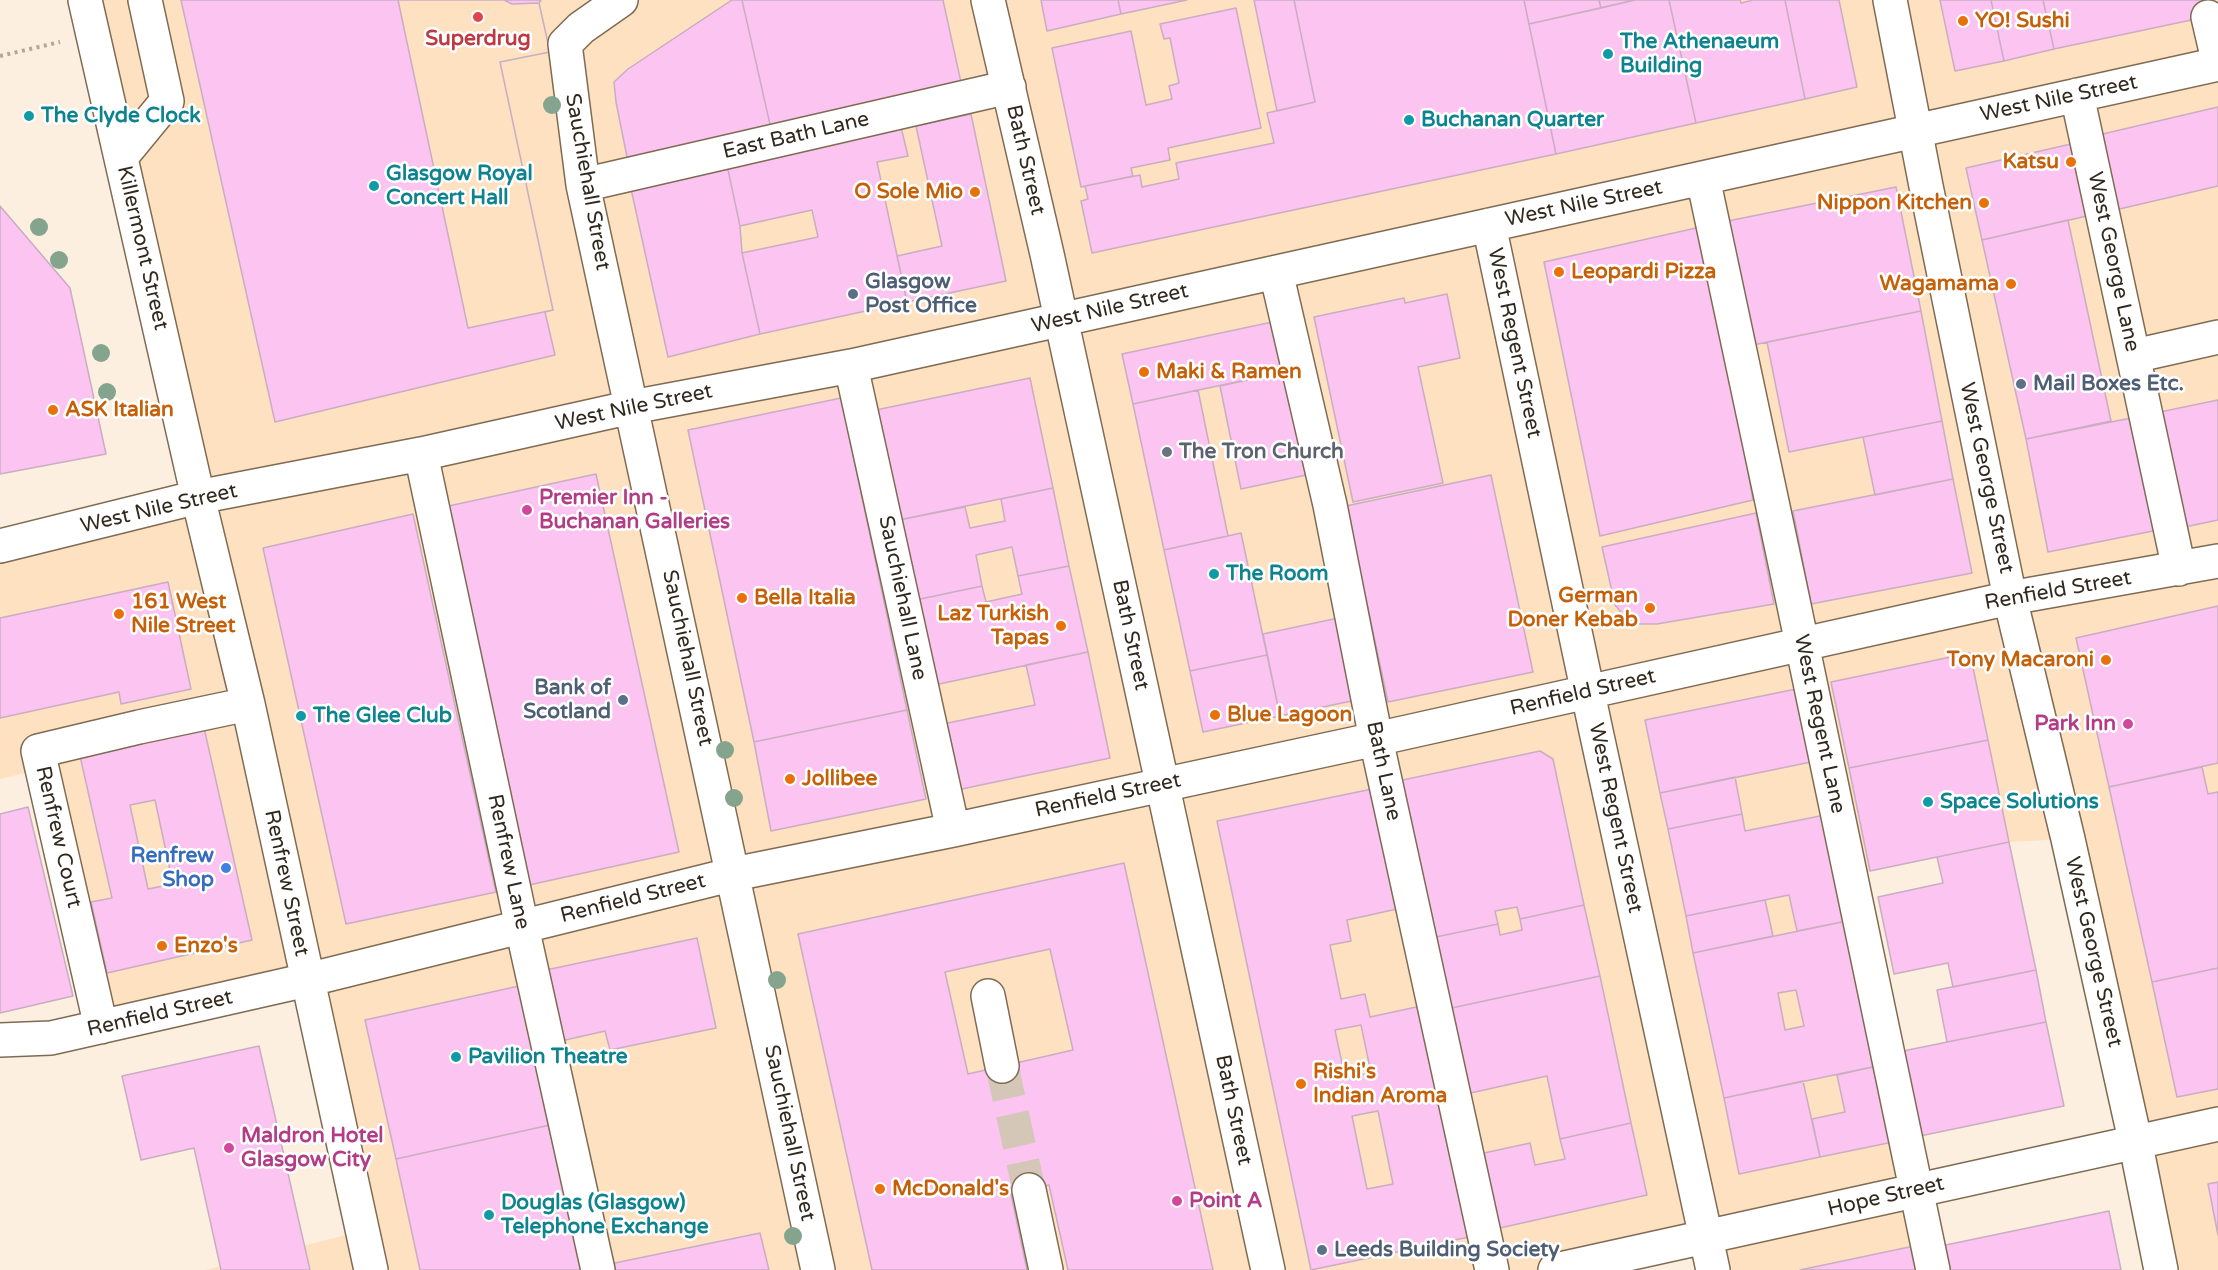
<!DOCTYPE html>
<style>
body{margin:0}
canvas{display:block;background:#fdefdf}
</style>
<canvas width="2218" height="1270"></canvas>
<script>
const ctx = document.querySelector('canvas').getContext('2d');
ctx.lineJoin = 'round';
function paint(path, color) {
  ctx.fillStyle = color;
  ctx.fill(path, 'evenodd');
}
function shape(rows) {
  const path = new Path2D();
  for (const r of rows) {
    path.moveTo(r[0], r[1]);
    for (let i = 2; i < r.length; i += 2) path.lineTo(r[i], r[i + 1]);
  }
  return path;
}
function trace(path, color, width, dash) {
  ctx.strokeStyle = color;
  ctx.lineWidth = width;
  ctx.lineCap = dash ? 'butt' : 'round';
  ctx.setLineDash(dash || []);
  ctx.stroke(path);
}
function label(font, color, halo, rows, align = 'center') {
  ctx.font = font + ' "Varela Round",sans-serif';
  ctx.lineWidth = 5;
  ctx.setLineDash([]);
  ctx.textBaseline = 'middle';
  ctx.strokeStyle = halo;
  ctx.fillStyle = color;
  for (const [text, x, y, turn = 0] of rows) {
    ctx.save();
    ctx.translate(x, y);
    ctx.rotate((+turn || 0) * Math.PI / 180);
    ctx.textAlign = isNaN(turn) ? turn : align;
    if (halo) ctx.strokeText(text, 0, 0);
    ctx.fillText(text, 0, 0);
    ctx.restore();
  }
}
const built = shape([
 [84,0,2218,0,2218,1270,2161,1270,2068,839,2009,842,1870,871,1852,885,1933,1270,1713,1270,1707,1237,1556,1270,206,1270,362,1231,307,981,101,1027,42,769,0,779,0,549,183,500]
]);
const building = shape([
 [181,0,504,0,512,4,539,3,550,52,500,62,553,310,545,312,555,355,275,422,181,0],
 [398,0,541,0,539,3,550,52,500,62,553,310,468,328,398,0],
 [732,0,742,0,771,129,628,162,616,102,614,82,628,69,732,0],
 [742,0,943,0,962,87,771,129,742,0],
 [1041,0,1118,0,1121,14,1047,31,1041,0],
 [1118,0,1187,0,1121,14,1118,0],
 [1254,0,1294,0,1315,102,1277,111,1254,0],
 [1294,0,1524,0,1556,154,1092,253,1081,201,1088,199,1085,186,1140,175,1142,187,1179,179,1176,163,1274,143,1267,113,1315,102,1294,0],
 [1524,0,1599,0,1601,8,1529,24,1524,0],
 [1599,0,1635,0,1601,8,1599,0],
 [1635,0,1669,0,1696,123,1556,154,1529,24,1635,0],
 [1669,0,1740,0,1741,3,1753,0,1785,0,1805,99,1696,123,1669,0],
 [1785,0,1839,0,1857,87,1805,99,1785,0],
 [1940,0,1991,0,2004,61,1955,71,1940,0],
 [1991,0,2043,0,2054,49,2004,61,1991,0],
 [2043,0,2212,0,2215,15,2054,49,2043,0],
 [1236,8,1261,128,1168,148,1170,160,1131,168,1133,176,1081,187,1052,48,1131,31,1146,105,1172,99,1169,86,1179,83,1170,38,1164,39,1160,24,1236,8],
 [2218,107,2218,186,2111,211,2090,137,2218,107],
 [971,114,1006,281,907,302,897,256,942,246,916,126,971,114],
 [901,127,908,156,877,162,907,302,760,334,742,253,818,237,812,210,740,226,727,165,901,127],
 [2084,141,2100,213,1982,240,1966,168,2084,141],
 [727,165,740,226,742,253,760,334,668,357,631,189,727,165],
 [1896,187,1921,311,1753,345,1728,221,1896,187],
 [0,206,70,288,106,454,0,474,0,206],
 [2068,220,2111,421,2026,439,1982,240,2068,220],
 [1705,226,1753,500,1600,536,1544,262,1705,226],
 [1447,294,1460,358,1418,367,1443,483,1353,502,1314,317,1404,298,1405,303,1447,294],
 [1921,311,1942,421,1789,452,1767,342,1921,311],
 [1277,321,1288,371,1133,404,1122,354,1277,321],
 [1289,371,1311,474,1241,489,1220,386,1289,371],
 [1030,378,1053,488,894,521,871,411,1030,378],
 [1198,390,1228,536,1164,550,1133,404,1198,390],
 [841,398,907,710,754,742,688,430,841,398],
 [2218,400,2218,520,2180,528,2155,413,2218,400],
 [2141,416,2163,529,2048,552,2026,439,2141,416],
 [1942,421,1953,479,1875,495,1863,437,1942,421],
 [596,474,679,852,529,885,444,507,596,474],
 [1491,475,1533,672,1388,702,1346,506,1491,475],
 [1953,479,1972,573,1811,604,1793,511,1953,479],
 [1053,488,1069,566,1018,576,1012,547,976,555,982,586,911,601,894,521,965,507,970,528,1005,521,1001,499,1053,488],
 [1756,513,1774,604,1657,624,1640,624,1626,618,1615,605,1602,547,1756,513],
 [413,514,496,892,346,924,263,548,413,514],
 [1241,533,1267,655,1190,671,1164,550,1241,533],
 [1069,566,1088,652,930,686,911,601,982,586,986,602,1022,594,1018,576,1069,566],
 [168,582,191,689,121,704,119,692,0,718,0,618,168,582],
 [2218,606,2218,763,2109,787,2076,638,2218,606],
 [1343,617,1361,699,1280,716,1263,634,1343,617],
 [1088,652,1110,758,957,790,943,724,1035,705,1026,665,1088,652],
 [1970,653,1988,740,1849,768,1831,682,1970,653],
 [1267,655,1280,716,1203,732,1190,671,1267,655],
 [1796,689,1811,762,1660,793,1645,720,1796,689],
 [907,710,926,799,771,831,754,742,907,710],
 [202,719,252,940,107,973,91,902,112,898,78,747,202,719],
 [155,800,173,884,148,889,130,805,155,800],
 [1988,740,2009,842,1870,871,1849,768,1988,740],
 [1540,751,1553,759,1584,905,1520,919,1517,907,1495,911,1498,924,1431,938,1398,781,1540,751],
 [2202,767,2208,794,2218,792,2218,968,2152,982,2109,787,2202,767],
 [1735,777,1742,814,1668,829,1660,793,1735,777],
 [1372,789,1397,909,1347,920,1351,941,1330,945,1341,999,1365,994,1370,1017,1421,1006,1469,1237,1311,1270,1217,821,1372,789],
 [1361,1025,1371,1073,1345,1078,1335,1030,1361,1025],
 [1378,1111,1393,1184,1367,1189,1352,1116,1378,1111],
 [28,807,73,996,0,1013,0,814,28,807],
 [1742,814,1745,831,1825,815,1847,921,1797,931,1789,895,1686,916,1668,829,1742,814],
 [2009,842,2036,970,1953,987,1948,963,1894,974,1878,897,1943,883,1937,857,2009,842],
 [1124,863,1213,1270,1068,1270,1049,1185,1011,1194,1027,1270,872,1270,798,934,1124,863],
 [1050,949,1073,1050,968,1074,945,972,1050,949],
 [1765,900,1773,936,1693,953,1686,916,1765,900],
 [1584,905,1600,976,1447,1009,1431,938,1498,924,1500,935,1522,930,1520,919,1584,905],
 [1847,921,1877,1066,1724,1098,1693,953,1847,921],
 [1796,990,1804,1026,1785,1030,1778,993,1796,990],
 [697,938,716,1028,610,1050,605,1031,561,1041,546,970,697,938],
 [2218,968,2218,1089,2177,1097,2152,982,2218,968],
 [2036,970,2046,1022,1947,1042,1937,990,2036,970],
 [1600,976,1631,1123,1560,1139,1547,1076,1466,1094,1447,1009,1600,976],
 [519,986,550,1125,396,1159,365,1020,519,986],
 [2046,1022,2064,1106,1920,1136,1903,1051,2046,1022],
 [259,1046,310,1270,221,1270,194,1148,141,1160,122,1076,259,1046],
 [1877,1066,1893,1142,1820,1157,1812,1119,1845,1112,1837,1075,1877,1066],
 [1803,1081,1820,1157,1739,1174,1724,1098,1803,1081],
 [1631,1123,1647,1195,1491,1230,1475,1155,1530,1143,1535,1165,1565,1159,1560,1139,1631,1123],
 [550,1125,582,1270,420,1270,396,1159,550,1125],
 [2218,1182,2218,1235,2208,1184,2218,1182],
 [2109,1211,2121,1270,1946,1270,1941,1246,2109,1211],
 [760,1233,769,1270,611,1270,610,1264,760,1233],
 [1914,1246,1919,1270,1800,1270,1914,1246]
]);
const minorTunnel = shape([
 [1002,1066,1029,1190]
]);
const path = shape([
 [0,56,60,42]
]);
const minor = shape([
 [85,0,198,497,248,704,371,1270],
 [621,0,581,28,565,44,583,185,818,1270],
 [988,0,1047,254,1268,1270],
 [1890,0,1926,186,2010,598,2068,839,2135,1140,2161,1270],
 [2208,17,2218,60],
 [2077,95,2179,569],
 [121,157,167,101,145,0],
 [1703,178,1792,596,1933,1270],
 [583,185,1009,87],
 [1489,225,1596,731,1713,1270],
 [1276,272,1330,505,1376,739,1492,1270],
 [2134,356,2218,337],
 [851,366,953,830],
 [421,454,522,927,598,1270],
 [0,546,198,497,421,454,632,407,851,366,2218,64],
 [988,996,1002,1066],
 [101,1027,38,751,139,727,248,704],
 [0,1040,51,1038,307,980,734,874,953,830,1376,739,2010,598,2218,561],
 [1029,1190,1046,1270],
 [1555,1270,2218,1124]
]);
const trees = [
 [552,105],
 [39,227],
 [59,260],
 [101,353],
 [107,392],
 [725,750],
 [734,798],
 [777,980],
 [793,1236]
];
const markers = [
 [478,17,6,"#e0444e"],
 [1963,21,6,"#e8710a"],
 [1608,54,6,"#0f9aa8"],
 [29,116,6,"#0f9aa8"],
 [1409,120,6,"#0f9aa8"],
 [2071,162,6,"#e8710a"],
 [374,186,6,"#0f9aa8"],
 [975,192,6,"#e8710a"],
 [1984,203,6,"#e8710a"],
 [1559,272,6,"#e8710a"],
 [2011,284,6,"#e8710a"],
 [853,294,6,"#5c6f8a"],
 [1144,372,6,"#e8710a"],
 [2021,384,6,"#5c6f8a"],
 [53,410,6,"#e8710a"],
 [1167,452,6,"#6b7280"],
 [527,510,6,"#d1479c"],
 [1214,574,6,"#0f9aa8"],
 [742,598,6,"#e8710a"],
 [1650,608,6,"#e8710a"],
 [119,614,6,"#e8710a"],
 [1061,626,6,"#e8710a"],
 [2106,660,6,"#e8710a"],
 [623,700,6,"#5c6f8a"],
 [1215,715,6,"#e8710a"],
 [301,716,6,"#0f9aa8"],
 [2128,724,6,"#d1479c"],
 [790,779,6,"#e8710a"],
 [1928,802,6,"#0f9aa8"],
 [226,868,6,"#3f7fe0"],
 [162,946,6,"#e8710a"],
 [456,1057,6,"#0f9aa8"],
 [1301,1084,6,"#e8710a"],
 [229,1148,6,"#d1479c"],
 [880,1189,6,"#e8710a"],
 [1177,1201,6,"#d1479c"],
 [489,1215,6,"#0f9aa8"],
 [1322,1250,6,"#5c6f8a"]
];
const foodNames = [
 ["YO! Sushi",1975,21],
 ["Katsu",2059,162,"right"],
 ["O Sole Mio",963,192,"right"],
 ["Nippon Kitchen",1972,203,"right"],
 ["Leopardi Pizza",1571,272],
 ["Wagamama",1999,284,"right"],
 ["Maki & Ramen",1156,372],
 ["ASK Italian",65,410],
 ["German",1638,596,"right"],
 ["Doner Kebab",1638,620,"right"],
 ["Bella Italia",754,598],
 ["161 West",131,602],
 ["Nile Street",131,626],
 ["Laz Turkish",1049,614,"right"],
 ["Tapas",1049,638,"right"],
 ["Tony Macaroni",2094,660,"right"],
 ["Blue Lagoon",1227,715],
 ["Jollibee",802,779],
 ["Enzo's",174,946],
 ["Rishi's",1313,1072],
 ["Indian Aroma",1313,1096],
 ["McDonald's",892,1189]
];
const healthNames = [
 ["Superdrug",478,39]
];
const cultureNames = [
 ["The Athenaeum",1620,42],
 ["Building",1620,66],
 ["The Clyde Clock",41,116],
 ["Buchanan Quarter",1421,120],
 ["Glasgow Royal",386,174],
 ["Concert Hall",386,198],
 ["The Room",1226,574],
 ["The Glee Club",313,716],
 ["Space Solutions",1940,802],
 ["Pavilion Theatre",468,1057],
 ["Douglas (Glasgow)",501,1203],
 ["Telephone Exchange",501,1227]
];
const streetNames = [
 ["West Nile Street",2059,99,-12],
 ["East Bath Lane",796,136,-13],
 ["Bath Street",1025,160,77],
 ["Sauchiehall Street",587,182,80],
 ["West Nile Street",1584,204,-12],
 ["Killermont Street",142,248,77],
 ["West George Lane",2113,262,78],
 ["West Nile Street",1110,309,-13],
 ["West Regent Street",1514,343,78],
 ["West Nile Street",634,408,-12],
 ["West George Street",1986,478,78],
 ["West Nile Street",159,509,-13],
 ["Renfield Street",2058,591,-10],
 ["Sauchiehall Lane",902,598,78],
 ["Bath Street",1130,635,78],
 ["Sauchiehall Street",687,658,78],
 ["Renfield Street",1583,693,-13],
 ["West Regent Lane",1819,724,78],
 ["Bath Lane",1383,771,78],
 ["Renfield Street",1108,796,-12],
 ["West Regent Street",1615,818,78],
 ["Renfrew Court",58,837,77],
 ["Renfrew Lane",508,862,78],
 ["Renfrew Street",286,883,78],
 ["Renfield Street",633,899,-14],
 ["West George Street",2093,952,77],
 ["Renfield Street",160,1014,-13],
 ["Bath Street",1233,1110,78],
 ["Sauchiehall Street",789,1133,78],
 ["Hope Street",1886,1197,-13]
];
const serviceNames = [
 ["Glasgow",865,282],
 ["Post Office",865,306],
 ["Mail Boxes Etc.",2033,384],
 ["Bank of",611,688,"right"],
 ["Scotland",611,712,"right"],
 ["Leeds Building Society",1334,1250]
];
const worshipNames = [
 ["The Tron Church",1179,452]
];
const hotelNames = [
 ["Premier Inn -",539,498],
 ["Buchanan Galleries",539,522],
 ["Park Inn",2116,724,"right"],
 ["Maldron Hotel",241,1136],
 ["Glasgow City",241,1160],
 ["Point A",1189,1201]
];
const shopNames = [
 ["Renfrew",214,856],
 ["Shop",214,880]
];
paint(built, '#fde1c0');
paint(building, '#fcc4f0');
trace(building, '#c9adc3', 1.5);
trace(minorTunnel, '#d4c7b8', 33, [33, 16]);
trace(minor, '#7f6b53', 36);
trace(path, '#b3a799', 4, [3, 4.5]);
trace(minor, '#fff', 33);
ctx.fillStyle = '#85a48e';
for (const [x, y] of trees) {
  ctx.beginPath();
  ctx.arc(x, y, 9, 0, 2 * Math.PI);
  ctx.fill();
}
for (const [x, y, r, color] of markers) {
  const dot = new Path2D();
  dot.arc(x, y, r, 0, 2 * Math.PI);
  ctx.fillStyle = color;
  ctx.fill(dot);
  trace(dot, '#fff', 2);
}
label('bold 21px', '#c56008', '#fff', foodNames, 'left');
label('bold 21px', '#be3a42', '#fff', healthNames);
label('bold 21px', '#0d838f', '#fff', cultureNames, 'left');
label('21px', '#31291e', '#fff', streetNames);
label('bold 21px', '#4e5e75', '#fff', serviceNames, 'left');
label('bold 21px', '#5b616d', '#fff', worshipNames, 'left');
label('bold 21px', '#b23c85', '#fff', hotelNames, 'left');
label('bold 21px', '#366cbe', '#fff', shopNames, 'right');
</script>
